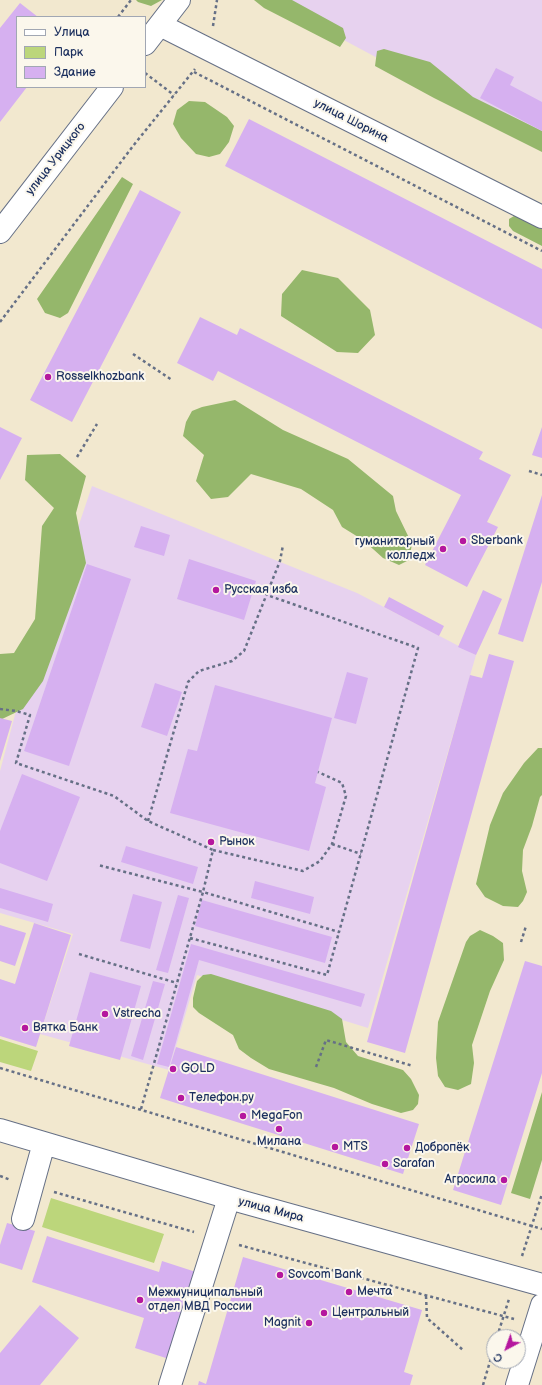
<!DOCTYPE html>
<meta charset="utf-8">
<style>
body{margin:0}
#map{position:relative;width:542px;height:1385px;overflow:hidden;background:#f2e8cf;font-family:"Balsamiq Sans",sans-serif}
canvas{display:block}
.legend{position:absolute;left:16px;top:16px;width:130px;height:72px;box-sizing:border-box;background:#fbf7ec;border:1px solid #a1a7b3;margin:0;padding:5px 7px;list-style:none;font-size:12px;color:#1b2f5e}
.legend li{display:flex;align-items:center;gap:8px;height:20px}
.legend b{width:20px;border:1px solid #a1a7b3}
.north{position:absolute;left:486px;top:1329px;width:40px;height:40px;box-sizing:border-box;background:#fbf7ec;border:1px solid #a1a7b3;border-radius:50%;rotate:221deg;font-size:11px;font-weight:700;line-height:16px;text-align:center;color:#1b2f5e}
.north::after{content:'';display:block;margin:auto;width:14px;height:18px;background:#b5179e;clip-path:polygon(50% 0,100% 100%,50% 72%,0 100%)}
</style>
<div id="map">
<canvas width="542" height="1385"></canvas>
<ul class="legend">
<li><b style="height:5px;background:#fff"></b>Улица</li>
<li><b style="height:11px;background:#bcd67b"></b>Парк</li>
<li><b style="height:11px;background:#d6b0f0"></b>Здание</li>
</ul>
<div class="north">С</div>
</div>
<script>
const ctx = document.querySelector('canvas').getContext('2d');
ctx.lineJoin = 'round';
function paint(path, color) {
  ctx.fillStyle = color;
  ctx.fill(path, 'evenodd');
}
function shape(rows) {
  const path = new Path2D();
  for (const r of rows) {
    path.moveTo(r[0], r[1]);
    for (let i = 2; i < r.length; i += 2) path.lineTo(r[i], r[i + 1]);
  }
  return path;
}
function trace(path, color, width, dash) {
  ctx.strokeStyle = color;
  ctx.lineWidth = width;
  ctx.lineCap = dash ? 'butt' : 'round';
  ctx.setLineDash(dash || []);
  ctx.stroke(path);
}
function label(font, color, halo, rows, align = 'center') {
  ctx.font = font + ' "Balsamiq Sans",sans-serif';
  ctx.lineWidth = 4;
  ctx.setLineDash([]);
  ctx.textBaseline = 'middle';
  ctx.strokeStyle = halo;
  ctx.fillStyle = color;
  for (const [text, x, y, turn = 0] of rows) {
    ctx.save();
    ctx.translate(x, y);
    ctx.rotate((+turn || 0) * Math.PI / 180);
    ctx.textAlign = isNaN(turn) ? turn : align;
    if (halo) ctx.strokeText(text, 0, 0);
    ctx.fillText(text, 0, 0);
    ctx.restore();
  }
}
const built = shape([
 [269,0,542,0,542,146],
 [92,486,357,593,476,655,368,1028,197,975,169,1070,40,1034,73,934,0,913,0,771,16,711]
]);
const green = shape([
 [0,1039,38,1051,31,1071,0,1062],
 [51,1198,164,1234,154,1263,42,1227]
]);
const forest = shape([
 [136,0,162,0,151,6,138,2],
 [254,0,292,0,343,28,346,38,340,47,264,8],
 [384,49,430,62,473,97,542,131,542,152,434,98,375,66,377,51],
 [189,101,205,102,227,117,234,126,229,142,220,154,209,157,196,154,181,138,173,124,177,110],
 [122,177,133,184,68,313,60,318,45,313,37,299],
 [514,216,520,217,542,228,542,246,513,231,509,226,509,219],
 [302,270,338,278,370,310,375,335,358,353,337,352,281,316,282,294],
 [235,400,283,430,348,459,393,496,396,511,412,544,409,560,399,565,383,558,363,540,342,527,333,510,301,489,251,474,228,497,211,499,196,481,204,455,183,436,186,422,192,411,202,407],
 [60,454,86,476,76,513,86,563,43,681,23,709,0,720,0,654,14,653,35,619,42,526,54,508,25,480,27,455],
 [538,748,542,748,542,795,540,797,532,826,523,850,522,871,527,892,523,901,518,907,503,906,485,897,476,884,490,825,503,793,524,763],
 [480,930,493,936,503,943,504,960,490,991,472,1045,474,1063,471,1084,458,1090,445,1087,438,1076,436,1058,438,1022,466,942,470,936],
 [211,974,331,1011,342,1019,346,1042,358,1056,403,1070,411,1079,419,1095,418,1104,413,1110,401,1113,372,1104,334,1088,269,1069,251,1058,239,1049,233,1035,199,1013,193,1007,193,998,197,981,203,975],
 [542,1092,542,1160,530,1199,511,1193]
]);
const building = shape([
 [20,3,38,17,17,17,17,87,27,87,0,122,0,28],
 [496,68,514,77,510,85,542,102,542,131,480,98],
 [249,119,542,269,542,329,225,166],
 [140,190,181,212,72,422,30,400],
 [200,317,237,335,240,328,483,452,479,459,511,475,487,522,498,527,467,587,425,565,461,495,218,371,213,381,177,363],
 [0,427,22,438,0,480],
 [542,427,542,458,532,455],
 [542,495,542,582,523,642,498,634],
 [141,526,170,535,164,556,134,547],
 [189,559,256,581,244,620,177,599],
 [87,564,131,579,69,766,24,751],
 [483,590,502,599,476,655,458,647],
 [389,597,444,626,439,636,384,607],
 [489,654,514,661,405,1053,367,1042,470,675,482,678],
 [347,672,368,678,356,724,334,718],
 [155,683,182,692,167,736,141,727],
 [215,685,332,718,315,783,326,787,309,851,170,813,188,749,197,751],
 [0,718,12,721,0,761],
 [22,774,80,797,47,881,0,863,0,831],
 [126,846,198,867,193,884,121,862],
 [255,881,314,897,310,914,251,898],
 [0,888,53,904,48,922,0,908],
 [133,894,162,902,150,949,120,941],
 [178,895,189,898,168,973,156,970],
 [202,900,332,937,325,963,195,926],
 [34,923,71,935,36,1047,0,1036,0,979,15,984],
 [0,925,26,933,15,966,0,961],
 [191,944,365,994,361,1007,199,960,169,1067,157,1064],
 [525,961,542,966,542,1073,501,1205,453,1190],
 [90,972,141,986,120,1060,69,1046],
 [153,981,165,984,143,1060,131,1056],
 [176,1047,419,1124,403,1174,160,1098],
 [7,1223,35,1231,22,1270,0,1263,0,1245],
 [47,1236,159,1272,162,1261,199,1273,172,1360,135,1348,144,1318,32,1282],
 [243,1257,422,1310,404,1372,413,1375,410,1385,198,1385,199,1381,206,1384],
 [40,1305,79,1338,40,1385,0,1385,0,1353]
]);
const path = shape([
 [118,17,131,0],
 [213,26,217,0],
 [194,72,542,251],
 [145,73,174,95],
 [0,322,133,146,195,69],
 [133,354,172,380],
 [77,457,97,424],
 [529,471,542,475],
 [0,709,16,711,30,715,16,763,114,796,148,821,213,850,203,892,98,865],
 [148,821,188,682,199,671,232,661,244,651,280,561,283,545],
 [332,844,361,854],
 [213,850,303,871,320,861,332,844,346,796,342,783,318,772],
 [190,938,327,975,339,932],
 [521,942,526,926],
 [79,954,177,983],
 [316,1067,326,1040,413,1066],
 [0,1068,542,1229],
 [141,1109,203,892,339,932,418,648,267,595],
 [0,1176,11,1180],
 [54,1192,194,1232],
 [239,1245,514,1319],
 [522,1256,542,1194],
 [426,1296,427,1318,463,1350],
 [497,1337,509,1299],
 [483,1385,494,1348]
]);
const minor = shape([
 [160,25,542,217],
 [145,44,179,0],
 [0,232,112,87],
 [0,1130,243,1202,542,1285],
 [23,1219,44,1143],
 [170,1385,229,1198],
 [517,1385,542,1305]
]);
const markers = [
 [48,377,4,"#b5179e"],
 [463,541,4,"#b5179e"],
 [443,549,4,"#b5179e"],
 [216,590,4,"#b5179e"],
 [211,842,4,"#b5179e"],
 [105,1014,4,"#b5179e"],
 [25,1028,4,"#b5179e"],
 [173,1069,4,"#b5179e"],
 [181,1098,4,"#b5179e"],
 [243,1116,4,"#b5179e"],
 [279,1129,4,"#b5179e"],
 [335,1147,4,"#b5179e"],
 [407,1148,4,"#b5179e"],
 [385,1164,4,"#b5179e"],
 [504,1180,4,"#b5179e"],
 [280,1275,4,"#b5179e"],
 [349,1292,4,"#b5179e"],
 [140,1300,4,"#b5179e"],
 [324,1313,4,"#b5179e"],
 [309,1323,4,"#b5179e"]
];
const streetNames = [
 ["улица Шорина",351,121,27],
 ["улица Урицкого",56,159,-52],
 ["улица Мира",271,1210,15]
];
const poiNames = [
 ["Rosselkhozbank",56,377],
 ["Sberbank",471,541],
 ["гуманитарный",435,542,"right"],
 ["колледж",435,556,"right"],
 ["Русская изба",224,590],
 ["Рынок",219,842],
 ["Vstrecha",113,1014],
 ["Вятка Банк",33,1028],
 ["GOLD",181,1069],
 ["Телефон.ру",189,1098],
 ["MegaFon",251,1116],
 ["Милана",279,1142,"center"],
 ["MTS",343,1147],
 ["Добропёк",415,1148],
 ["Sarafan",393,1164],
 ["Агросила",496,1180,"right"],
 ["Sovcom Bank",288,1275],
 ["Мечта",357,1292],
 ["Межмуниципальный",148,1293],
 ["отдел МВД России",148,1307],
 ["Центральный",332,1313],
 ["Magnit",301,1323,"right"]
];
paint(built, '#e7d2ef');
paint(green, '#bcd67b');
paint(forest, '#95b76b');
paint(building, '#d6b0f0');
trace(minor, '#667086', 24);
trace(path, '#667086', 2.5, [3, 3]);
trace(minor, '#fff', 22);
for (const [x, y, r, color] of markers) {
  const dot = new Path2D();
  dot.arc(x, y, r, 0, 2 * Math.PI);
  ctx.fillStyle = color;
  ctx.fill(dot);
  trace(dot, '#fbf7ec', 1.5);
}
label('12px', '#1b2f5e', '#fbf7ec', streetNames);
label('12px', '#1b2f5e', '#fbf7ec', poiNames, 'left');
</script>
